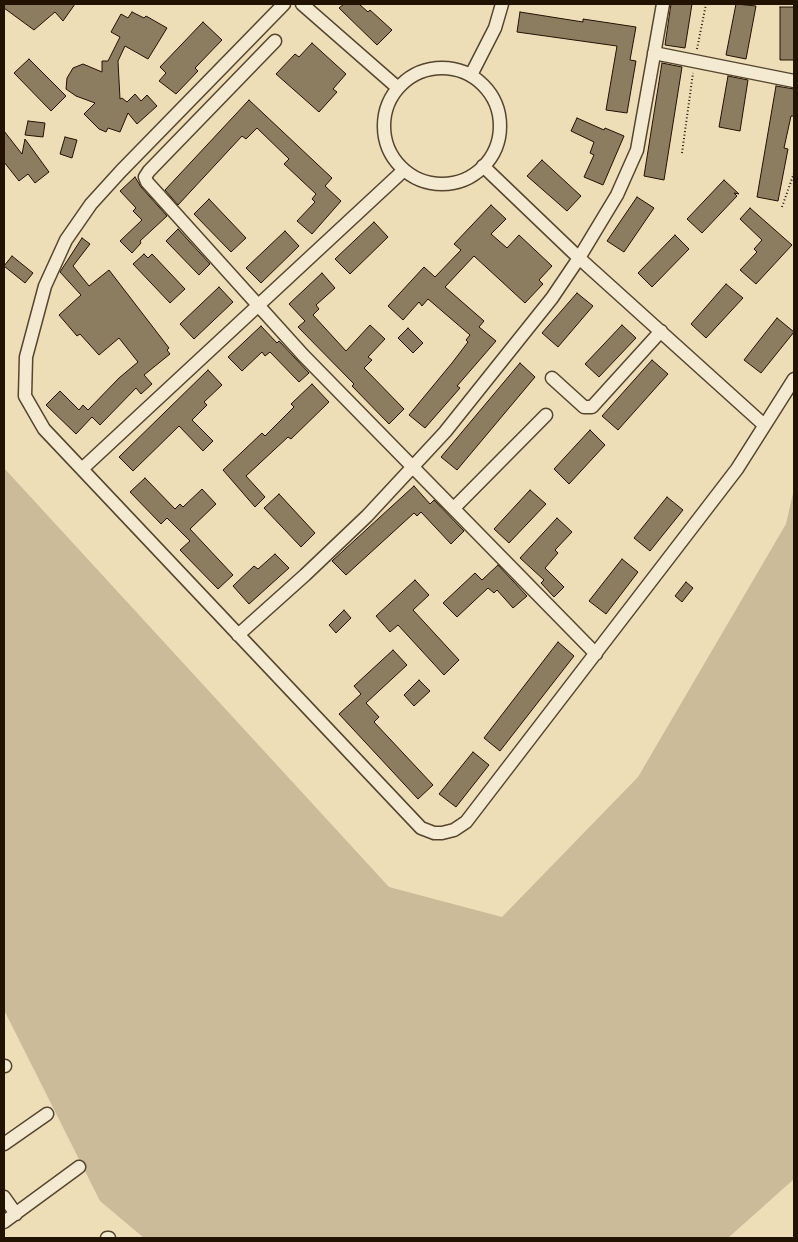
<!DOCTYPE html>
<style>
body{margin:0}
#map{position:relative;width:798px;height:1242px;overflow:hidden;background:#eedeb8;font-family:"EB Garamond",serif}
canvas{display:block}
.frame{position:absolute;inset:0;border:5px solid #221200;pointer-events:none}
</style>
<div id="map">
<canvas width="798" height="1242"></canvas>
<div class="frame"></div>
</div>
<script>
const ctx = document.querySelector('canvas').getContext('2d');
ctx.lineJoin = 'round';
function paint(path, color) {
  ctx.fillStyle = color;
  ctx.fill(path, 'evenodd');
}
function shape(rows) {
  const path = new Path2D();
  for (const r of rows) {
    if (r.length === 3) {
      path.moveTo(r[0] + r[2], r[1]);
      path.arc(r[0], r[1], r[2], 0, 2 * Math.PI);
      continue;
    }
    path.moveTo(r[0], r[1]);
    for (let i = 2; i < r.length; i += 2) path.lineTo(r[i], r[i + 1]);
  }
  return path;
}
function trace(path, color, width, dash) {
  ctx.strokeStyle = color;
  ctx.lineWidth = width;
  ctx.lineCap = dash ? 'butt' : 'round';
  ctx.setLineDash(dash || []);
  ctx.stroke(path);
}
const green = shape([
 [4,468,389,887,502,917,638,777,786,524,794,489,794,1179,728,1238,144,1238,100,1201,4,1010]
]);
const building = shape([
 [4,4,75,4,63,21,55,12,34,30,4,8,4,4],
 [344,4,359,4,368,12,370,10,392,30,377,45,339,8,344,4],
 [671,4,692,4,685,48,665,45,671,4],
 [736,4,756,6,746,59,726,55,736,4],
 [780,7,794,7,794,60,780,60,780,7],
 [132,12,144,18,146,16,167,28,148,59,125,46,118,61,120,99,122,98,127,102,135,94,141,101,147,95,157,106,137,124,128,113,120,132,108,128,106,132,99,129,84,114,95,103,76,96,66,89,67,78,73,68,83,64,102,72,102,61,108,61,120,37,111,32,121,14,128,18,132,12],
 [520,12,583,22,583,19,636,27,630,60,636,61,627,113,606,110,617,46,517,32,520,12],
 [203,22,222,40,195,68,198,71,176,94,159,81,166,73,160,67,203,22],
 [312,43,346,74,333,89,337,92,319,112,276,74,295,54,299,57,312,43],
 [29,59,66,96,51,111,14,73,29,59],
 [662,63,682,67,664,180,644,176,662,63],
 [728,76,748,80,740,131,719,127,728,76],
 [776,86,794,89,794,116,791,116,784,148,788,149,778,201,757,197,776,86],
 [249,100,332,178,325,186,341,201,312,234,297,221,315,202,312,199,316,194,284,164,289,159,257,128,246,139,242,136,178,205,165,190,249,100],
 [577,118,604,130,605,128,624,136,603,185,584,177,594,155,590,153,594,142,571,131,577,118],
 [28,121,45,123,43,137,25,135,28,121],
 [4,131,22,154,25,139,49,172,35,183,28,174,19,181,4,162,4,131],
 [65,137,77,140,72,158,60,154,65,137],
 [542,160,581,196,567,211,527,176,542,160],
 [135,177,141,187,167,216,140,241,141,243,132,253,120,241,142,220,133,211,136,208,120,191,135,177],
 [724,180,739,194,734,193,737,196,702,233,687,219,724,180],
 [637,197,654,208,624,252,607,241,637,197],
 [209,199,246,238,231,252,194,214,209,199],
 [491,205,506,219,491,234,507,248,519,235,552,266,539,280,543,284,525,303,474,256,445,287,484,321,479,327,496,341,457,386,460,388,425,428,409,415,452,363,468,342,466,340,470,335,428,299,422,306,419,302,403,320,388,306,424,267,435,277,461,250,454,244,491,205],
 [750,208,792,245,756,284,740,270,757,252,754,249,762,240,740,219,750,208],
 [374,222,388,237,350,274,335,259,374,222],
 [178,229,210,264,199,275,166,241,178,229],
 [285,231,299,246,261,283,246,268,285,231],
 [675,235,689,249,652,287,638,273,675,235],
 [82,238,90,244,73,266,89,286,109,270,169,348,167,350,170,354,144,375,152,384,141,394,136,388,100,425,92,417,76,434,46,405,60,391,79,410,83,405,88,410,119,378,138,362,119,338,99,355,80,334,77,336,59,315,81,295,60,272,82,238],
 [144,254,148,258,152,254,185,289,170,303,133,264,144,254],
 [12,256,33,273,25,283,4,266,12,256],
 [322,273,335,288,316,305,319,309,313,315,346,351,370,325,385,339,368,357,372,360,364,368,404,409,389,424,352,386,354,384,298,327,305,321,289,304,322,273],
 [726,284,743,298,706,338,691,324,726,284],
 [219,287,233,302,194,339,180,324,219,287],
 [577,293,593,306,558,347,542,333,577,293],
 [777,318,794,332,761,373,744,360,777,318],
 [622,325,636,338,599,377,585,364,622,325],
 [261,326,277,343,279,341,309,373,299,382,270,352,265,356,262,352,242,371,228,357,261,326],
 [408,328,423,343,413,353,398,338,408,328],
 [652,360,668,374,618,430,602,416,652,360],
 [520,363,535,377,457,470,441,457,520,363],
 [208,370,222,385,204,402,207,405,192,420,213,441,203,451,179,426,133,471,119,457,208,370],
 [312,384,329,402,291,439,288,437,246,476,265,497,255,507,223,470,262,433,265,436,294,407,291,404,312,384],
 [590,430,605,445,569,484,554,469,590,430],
 [145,478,175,509,180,504,183,507,202,489,216,504,190,529,233,575,218,589,180,550,190,541,167,518,161,524,130,492,145,478],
 [414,486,430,504,434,500,464,531,451,544,421,512,417,516,414,513,346,575,332,561,414,486],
 [530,490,546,504,509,543,494,529,530,490],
 [279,494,315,533,301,547,264,508,279,494],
 [667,497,683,510,650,551,634,538,667,497],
 [557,518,572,532,555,550,558,553,545,568,564,587,554,597,541,583,544,580,520,558,557,518],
 [275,554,289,568,249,604,233,586,254,566,258,569,275,554],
 [622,559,638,572,606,614,589,601,622,559],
 [498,565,527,596,513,608,497,590,494,593,488,588,457,617,443,603,475,573,482,580,498,565],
 [415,580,429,595,413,610,459,660,444,675,398,625,390,632,376,616,415,580],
 [686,582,693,588,682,602,675,596,686,582],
 [344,610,351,618,336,633,329,625,344,610],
 [558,642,574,656,500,751,484,738,558,642],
 [393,650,407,665,366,703,379,717,374,722,433,785,418,799,339,714,361,694,354,686,393,650],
 [419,680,430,691,414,706,404,695,419,680],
 [473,752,489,765,456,807,439,794,473,752]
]);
const path = shape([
 [697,49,706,4],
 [682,153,693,73],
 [782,207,794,173]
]);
const minor = shape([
 [284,4,121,171,91,204,66,240,45,286,26,357,25,396,44,429,421,828,434,833,442,833,454,830,466,822,737,469,794,379],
 [302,4,398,88],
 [275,41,149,171,145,177,147,182,303,355,596,654],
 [654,53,794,81],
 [442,126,58],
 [471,75,495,28,502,4],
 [483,166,579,258,763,424],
 [552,378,584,407,592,407,661,331],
 [82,469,404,170],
 [454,508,546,415],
 [238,635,305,575,367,516,445,432,552,298,579,258,617,195,637,150,663,4],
 [4,1066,5,1066],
 [4,1144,47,1114],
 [4,1197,16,1214],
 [4,1222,79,1167],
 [107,1238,109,1238]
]);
paint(green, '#cbbb99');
paint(building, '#8c7c60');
trace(building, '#221200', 1);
trace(minor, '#55452e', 15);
trace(path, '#221200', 2, [1, 2.5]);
trace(minor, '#f4ead1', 12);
</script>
